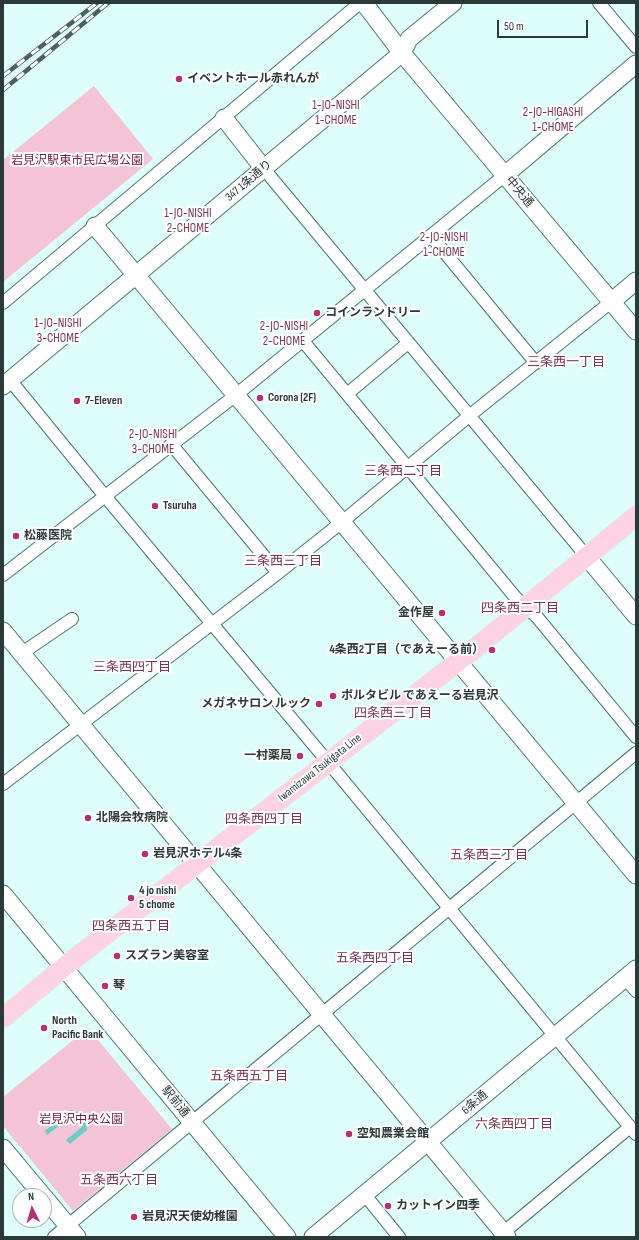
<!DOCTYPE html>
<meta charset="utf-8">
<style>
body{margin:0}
#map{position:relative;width:639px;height:1240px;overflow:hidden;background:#ddfefb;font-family:"Sofia Sans Condensed",sans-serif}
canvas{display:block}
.frame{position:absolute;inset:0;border:4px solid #2a3a39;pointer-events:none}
.north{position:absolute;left:12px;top:1188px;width:40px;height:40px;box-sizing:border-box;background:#fff;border:1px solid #aab0b0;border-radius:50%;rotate:355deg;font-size:11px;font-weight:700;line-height:16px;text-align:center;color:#2a3a39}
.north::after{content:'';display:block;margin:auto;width:14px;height:18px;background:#b53074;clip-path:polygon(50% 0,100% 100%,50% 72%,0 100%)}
.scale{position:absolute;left:497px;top:20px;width:91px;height:18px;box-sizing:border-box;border:2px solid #2a3a39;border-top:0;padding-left:5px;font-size:12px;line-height:14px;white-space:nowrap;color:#2a3a39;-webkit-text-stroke:3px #fff;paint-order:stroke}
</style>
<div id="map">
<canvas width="639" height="1240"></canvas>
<div class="frame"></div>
<div class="north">N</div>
<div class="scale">50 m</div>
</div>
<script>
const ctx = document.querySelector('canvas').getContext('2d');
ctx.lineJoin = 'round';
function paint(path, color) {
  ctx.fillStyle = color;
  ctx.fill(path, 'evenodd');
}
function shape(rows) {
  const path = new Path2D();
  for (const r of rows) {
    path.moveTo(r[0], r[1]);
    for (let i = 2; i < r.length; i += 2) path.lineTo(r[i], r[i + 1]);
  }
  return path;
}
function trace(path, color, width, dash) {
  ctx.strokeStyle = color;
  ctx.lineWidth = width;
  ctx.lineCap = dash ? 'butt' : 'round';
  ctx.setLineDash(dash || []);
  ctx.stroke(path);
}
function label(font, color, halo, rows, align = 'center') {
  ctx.font = font + ' "Sofia Sans Condensed","Noto Sans JP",sans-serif';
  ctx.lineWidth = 4;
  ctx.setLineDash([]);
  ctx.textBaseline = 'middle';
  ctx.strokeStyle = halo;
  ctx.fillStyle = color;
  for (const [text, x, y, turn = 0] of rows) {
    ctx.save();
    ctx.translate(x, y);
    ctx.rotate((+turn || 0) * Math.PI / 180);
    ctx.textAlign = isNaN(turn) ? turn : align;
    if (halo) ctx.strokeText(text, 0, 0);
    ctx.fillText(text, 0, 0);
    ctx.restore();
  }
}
const green = shape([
 [94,86,153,159,3,282,3,160],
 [88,1028,172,1129,73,1211,3,1126,3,1097]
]);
const water = shape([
 [71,1110,77,1112,82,1116,86,1123,87,1130,70,1144,66,1140,82,1127,81,1120,73,1115,47,1135,45,1131]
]);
const street = shape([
 [599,3,636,47],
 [264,169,587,557],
 [431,236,536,363],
 [3,303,360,3],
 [303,341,516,598,537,617,636,737],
 [10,380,104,495,328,762,636,1134],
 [347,394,408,343],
 [171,444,278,573],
 [3,575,236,395,505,175],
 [22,653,72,619],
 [3,784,278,573,342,522,469,416,611,302],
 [625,978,636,991],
 [365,1195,399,1237],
 [504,1232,630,1127],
 [54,1237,636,753]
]);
const secondary = shape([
 [364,3,402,53,636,331],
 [224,118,264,169],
 [505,175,636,64],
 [95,226,636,875],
 [611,302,636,281],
 [3,386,402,53,409,39,453,3],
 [587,557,636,616],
 [3,631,507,1237],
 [3,894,287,1237],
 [3,1148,43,1196],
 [44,1197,77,1237],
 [313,1237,636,969]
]);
const primary = shape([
 [3,1018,64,967,473,650,636,516]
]);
const rail = shape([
 [3,76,97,3],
 [3,90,108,3]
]);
const markers = [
 [179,79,4,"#b53074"],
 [317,313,4,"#b53074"],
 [260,398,4,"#b53074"],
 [77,401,4,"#b53074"],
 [155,506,4,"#b53074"],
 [16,536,4,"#b53074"],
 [442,613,4,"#b53074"],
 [492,650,4,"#b53074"],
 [333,696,4,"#b53074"],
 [319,704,4,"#b53074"],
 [300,756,4,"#b53074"],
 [88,818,4,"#b53074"],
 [145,854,4,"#b53074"],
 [131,898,4,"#b53074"],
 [117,956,4,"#b53074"],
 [105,986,4,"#b53074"],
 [44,1028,4,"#b53074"],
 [349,1134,4,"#b53074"],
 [388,1206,4,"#b53074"],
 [134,1217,4,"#b53074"]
];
const poiNames = [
 ["イベントホール赤れんが",187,79],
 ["コインランドリー",325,313],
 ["Corona (2F)",268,398],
 ["7-Eleven",85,401],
 ["Tsuruha",163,506],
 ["松藤医院",24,536],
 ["金作屋",434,613,"right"],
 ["4条西2丁目（であえーる前）",484,650,"right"],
 ["ポルタビル であえーる岩見沢",341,696],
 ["メガネサロン ルック",311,704,"right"],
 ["一村薬局",292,756,"right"],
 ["北陽会牧病院",96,818],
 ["岩見沢ホテル4条",153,854],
 ["4 jo nishi",139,891],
 ["5 chome",139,905],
 ["スズラン美容室",125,956],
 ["琴",113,986],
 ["North",52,1021],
 ["Pacific Bank",52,1035],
 ["空知農業会館",357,1134],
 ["カットイン四季",396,1206],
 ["岩見沢天使幼稚園",142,1217]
];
const parkNames = [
 ["岩見沢駅東市民広場公園",77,161],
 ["岩見沢中央公園",81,1120]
];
const streetNames = [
 ["347 1条通り",249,181,-40],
 ["中央通",519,192,50],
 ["Iwamizawa Tsukigata Line",320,768,-38],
 ["駅前通",175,1102,51],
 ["6条通",475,1103,-40]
];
const neighbourhoodNames = [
 ["1-JO-NISHI",336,106],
 ["1-CHOME",336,121],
 ["2-JO-HIGASHI",553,113],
 ["1-CHOME",553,128],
 ["1-JO-NISHI",188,214],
 ["2-CHOME",188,229],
 ["2-JO-NISHI",444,238],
 ["1-CHOME",444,253],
 ["1-JO-NISHI",58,324],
 ["3-CHOME",58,339],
 ["2-JO-NISHI",284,327],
 ["2-CHOME",284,342],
 ["三条西一丁目",566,363],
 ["2-JO-NISHI",153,435],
 ["3-CHOME",153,450],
 ["三条西二丁目",403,472],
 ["三条西三丁目",283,562],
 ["四条西二丁目",520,609],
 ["三条西四丁目",132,668],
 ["四条西三丁目",393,714],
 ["四条西四丁目",264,820],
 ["五条西三丁目",489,856],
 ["四条西五丁目",131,927],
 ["五条西四丁目",375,959],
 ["五条西五丁目",249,1077],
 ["六条西四丁目",514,1125],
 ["五条西六丁目",119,1181]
];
paint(green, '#f3c3d6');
paint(water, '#6ccdc6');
trace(street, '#4d7470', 14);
trace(secondary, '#4d7470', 19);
trace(primary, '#e5e7e7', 21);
trace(street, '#fff', 12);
trace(secondary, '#fff', 17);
trace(primary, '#fdd3e3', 19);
trace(rail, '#4d605f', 4.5);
trace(rail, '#fff', 3, [9]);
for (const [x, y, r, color] of markers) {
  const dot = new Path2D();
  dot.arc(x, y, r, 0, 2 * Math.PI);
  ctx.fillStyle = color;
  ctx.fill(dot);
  trace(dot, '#fff', 1.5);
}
label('bold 12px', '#2a3a39', '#fff', poiNames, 'left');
label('12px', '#701d47', '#fff', parkNames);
label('12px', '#2a3a39', '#fff', streetNames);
label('13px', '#783554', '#fff', neighbourhoodNames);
</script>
